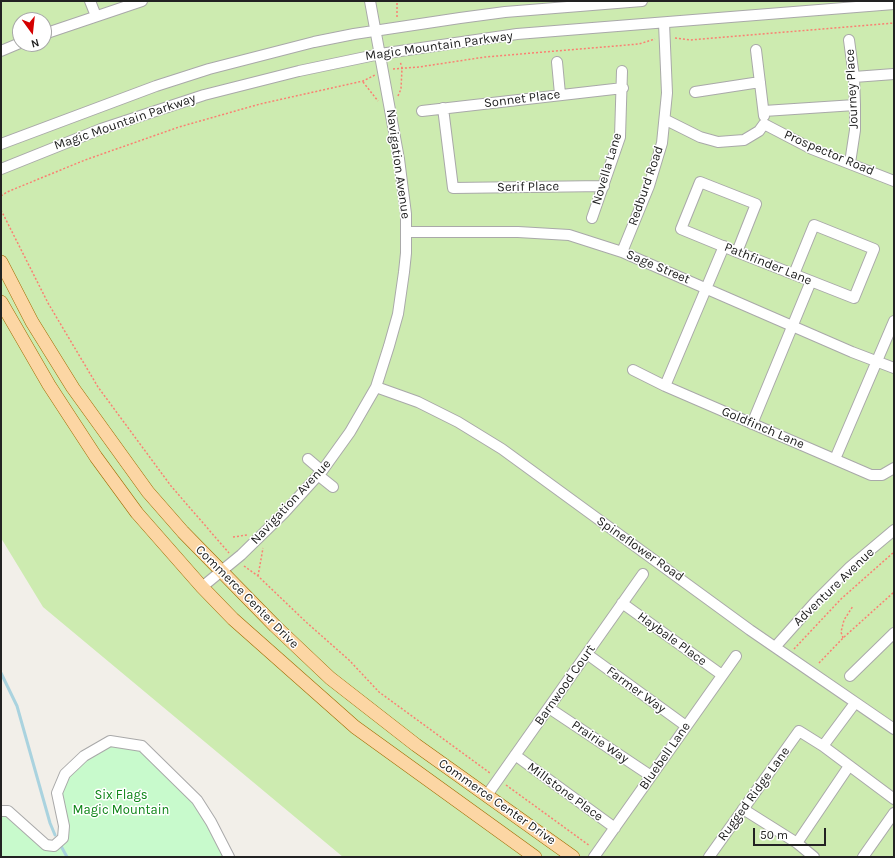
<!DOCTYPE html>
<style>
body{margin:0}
#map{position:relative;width:895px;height:858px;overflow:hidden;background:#f2efe9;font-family:Karla,sans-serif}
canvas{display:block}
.frame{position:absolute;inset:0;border:2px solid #222;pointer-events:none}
.north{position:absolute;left:12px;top:12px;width:40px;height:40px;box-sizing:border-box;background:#fff;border:1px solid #a7a7a7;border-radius:50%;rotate:165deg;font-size:11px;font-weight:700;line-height:16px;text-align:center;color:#222}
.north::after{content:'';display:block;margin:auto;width:14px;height:18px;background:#d40000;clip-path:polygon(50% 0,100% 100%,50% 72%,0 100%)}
.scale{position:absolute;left:753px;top:828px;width:73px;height:18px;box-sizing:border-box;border:2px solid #222;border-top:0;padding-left:5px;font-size:12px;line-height:14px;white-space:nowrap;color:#222;-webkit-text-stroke:3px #fff;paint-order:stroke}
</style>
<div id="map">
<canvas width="895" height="858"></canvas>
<div class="frame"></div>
<div class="north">N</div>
<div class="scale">50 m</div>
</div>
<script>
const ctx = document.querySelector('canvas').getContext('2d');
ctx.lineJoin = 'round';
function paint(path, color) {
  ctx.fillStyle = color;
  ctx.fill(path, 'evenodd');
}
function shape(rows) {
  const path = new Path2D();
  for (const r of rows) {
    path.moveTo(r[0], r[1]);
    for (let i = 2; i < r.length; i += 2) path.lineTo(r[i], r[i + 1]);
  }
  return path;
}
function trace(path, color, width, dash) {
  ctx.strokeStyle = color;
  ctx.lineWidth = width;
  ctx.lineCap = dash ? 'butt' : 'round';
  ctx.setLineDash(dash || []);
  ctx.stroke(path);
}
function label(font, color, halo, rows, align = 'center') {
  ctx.font = font + ' Karla,sans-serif';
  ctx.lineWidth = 3;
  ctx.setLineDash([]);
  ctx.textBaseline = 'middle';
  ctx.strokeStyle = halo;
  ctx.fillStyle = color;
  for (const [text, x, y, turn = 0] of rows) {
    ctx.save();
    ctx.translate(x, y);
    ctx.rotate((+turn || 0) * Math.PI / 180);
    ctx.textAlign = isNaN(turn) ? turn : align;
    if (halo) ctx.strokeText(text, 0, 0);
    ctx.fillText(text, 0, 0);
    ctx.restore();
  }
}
const grass = shape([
 [1,1,894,1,894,857,343,857,43,607,1,538],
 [20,20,44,20,44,44,20,44]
]);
const park = shape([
 [110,741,142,746,186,788,229,857,1,857,1,811,46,845,63,838,60,807,65,774]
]);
const stream = shape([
 [1,673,17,706,50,823,55,835],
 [61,846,67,857]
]);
const path = shape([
 [397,17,397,1],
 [675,38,690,40,894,23],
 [393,69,419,67,485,57,639,44,655,39],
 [363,82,378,101],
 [398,96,401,89,402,68,400,61],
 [1,196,7,192,85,160,179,127,260,104,363,81,375,75],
 [1,210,48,303,98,387,171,486,229,553],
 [233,537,247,535],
 [244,566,258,576,306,622,349,660,379,692,490,773],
 [258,576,263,548],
 [843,638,841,632,844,620,853,606],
 [794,649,841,599,894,552],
 [819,663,843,638,894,592],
 [506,785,590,846]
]);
const minor = shape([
 [90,1,96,16],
 [44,34,142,1],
 [849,40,854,77,855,105,855,130,850,163],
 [756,50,764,116],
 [1,51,20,43],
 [557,62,560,94],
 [854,77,894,74],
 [695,92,760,82],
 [443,108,453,188,604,186],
 [422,111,623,88],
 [764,111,855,105],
 [666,120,700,137,718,142,744,140,759,131,764,124],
 [764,124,812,149,894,181],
 [1,144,156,86,209,69,314,42,354,34,460,18,505,12,642,1],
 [1,169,101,129,204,95,299,71,380,54,517,34,894,4],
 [592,218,620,137,622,71],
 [407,232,518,232,569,235,622,252,852,352,894,368],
 [622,252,649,186,662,143,667,93,664,23],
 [737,252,756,204,700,182,681,229,737,252,854,298,874,249,814,225,794,274],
 [633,370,665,386,871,475,882,475,894,468],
 [665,386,724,246],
 [376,387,418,402,458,422,502,449,750,630,894,729],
 [752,424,811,281],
 [308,459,322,471],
 [835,459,894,321],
 [318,475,333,487],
 [202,587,241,555,284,513,322,471,350,432,376,387,389,346,398,314,404,272,406,253,406,214,399,159,370,1],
 [622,603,722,675],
 [776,646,816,601,850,567,894,530],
 [587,654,686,726],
 [850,676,894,633],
 [549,708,651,776],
 [823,746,855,703],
 [515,755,615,828],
 [487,795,643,574],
 [743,809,797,843,814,857],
 [1,811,8,811,46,845,54,846,63,838,64,826,57,793,65,774,84,756,110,741,142,746,197,800,211,822,229,857],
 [797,843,849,766],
 [594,857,736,656],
 [709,857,799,731,823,746,894,799],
 [863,857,894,813]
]);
const major = shape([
 [1,262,32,322,73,388,148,492,183,532,275,626,330,678,416,745,573,857],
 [1,302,49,385,96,457,137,513,202,587,233,619,355,727,535,857]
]);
const streetNames = [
 ["Magic Mountain Parkway",439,46,-8],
 ["Journey Place",852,89,-93],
 ["Sonnet Place",522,99,-7],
 ["Magic Mountain Parkway",125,122,-19],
 ["Prospector Road",829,153,23],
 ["Navigation Avenue",398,164,82],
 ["Novella Lane",607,169,-73],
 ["Redburd Road",646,186,-71],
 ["Serif Place",528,187,-1],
 ["Pathfinder Lane",768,264,22],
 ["Sage Street",658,267,23],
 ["Goldfinch Lane",763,428,23],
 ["Navigation Avenue",291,502,-47],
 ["Spineflower Road",640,549,35],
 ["Adventure Avenue",834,587,-44],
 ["Commerce Center Drive",247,597,45],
 ["Haybale Place",672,639,36],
 ["Barnwood Court",565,685,-55],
 ["Farmer Way",636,690,36],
 ["Prairie Way",600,742,34],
 ["Bluebell Lane",665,756,-55],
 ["Millstone Place",565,792,36],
 ["Rugged Ridge Lane",754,794,-54],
 ["Commerce Center Drive",497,802,35]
];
const parkNames = [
 ["Six Flags",121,795],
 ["Magic Mountain",121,810]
];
paint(grass, '#cdebb0');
paint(park, '#c8facc');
trace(stream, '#aad3df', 3);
trace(minor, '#a9a9a9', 12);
trace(major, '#a06b00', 14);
trace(path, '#fa8072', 1.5, [2, 2]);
trace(minor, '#fff', 10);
trace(major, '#fcd6a4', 13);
label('13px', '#222', '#fff', streetNames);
label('13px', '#0c8416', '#fff', parkNames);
</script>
